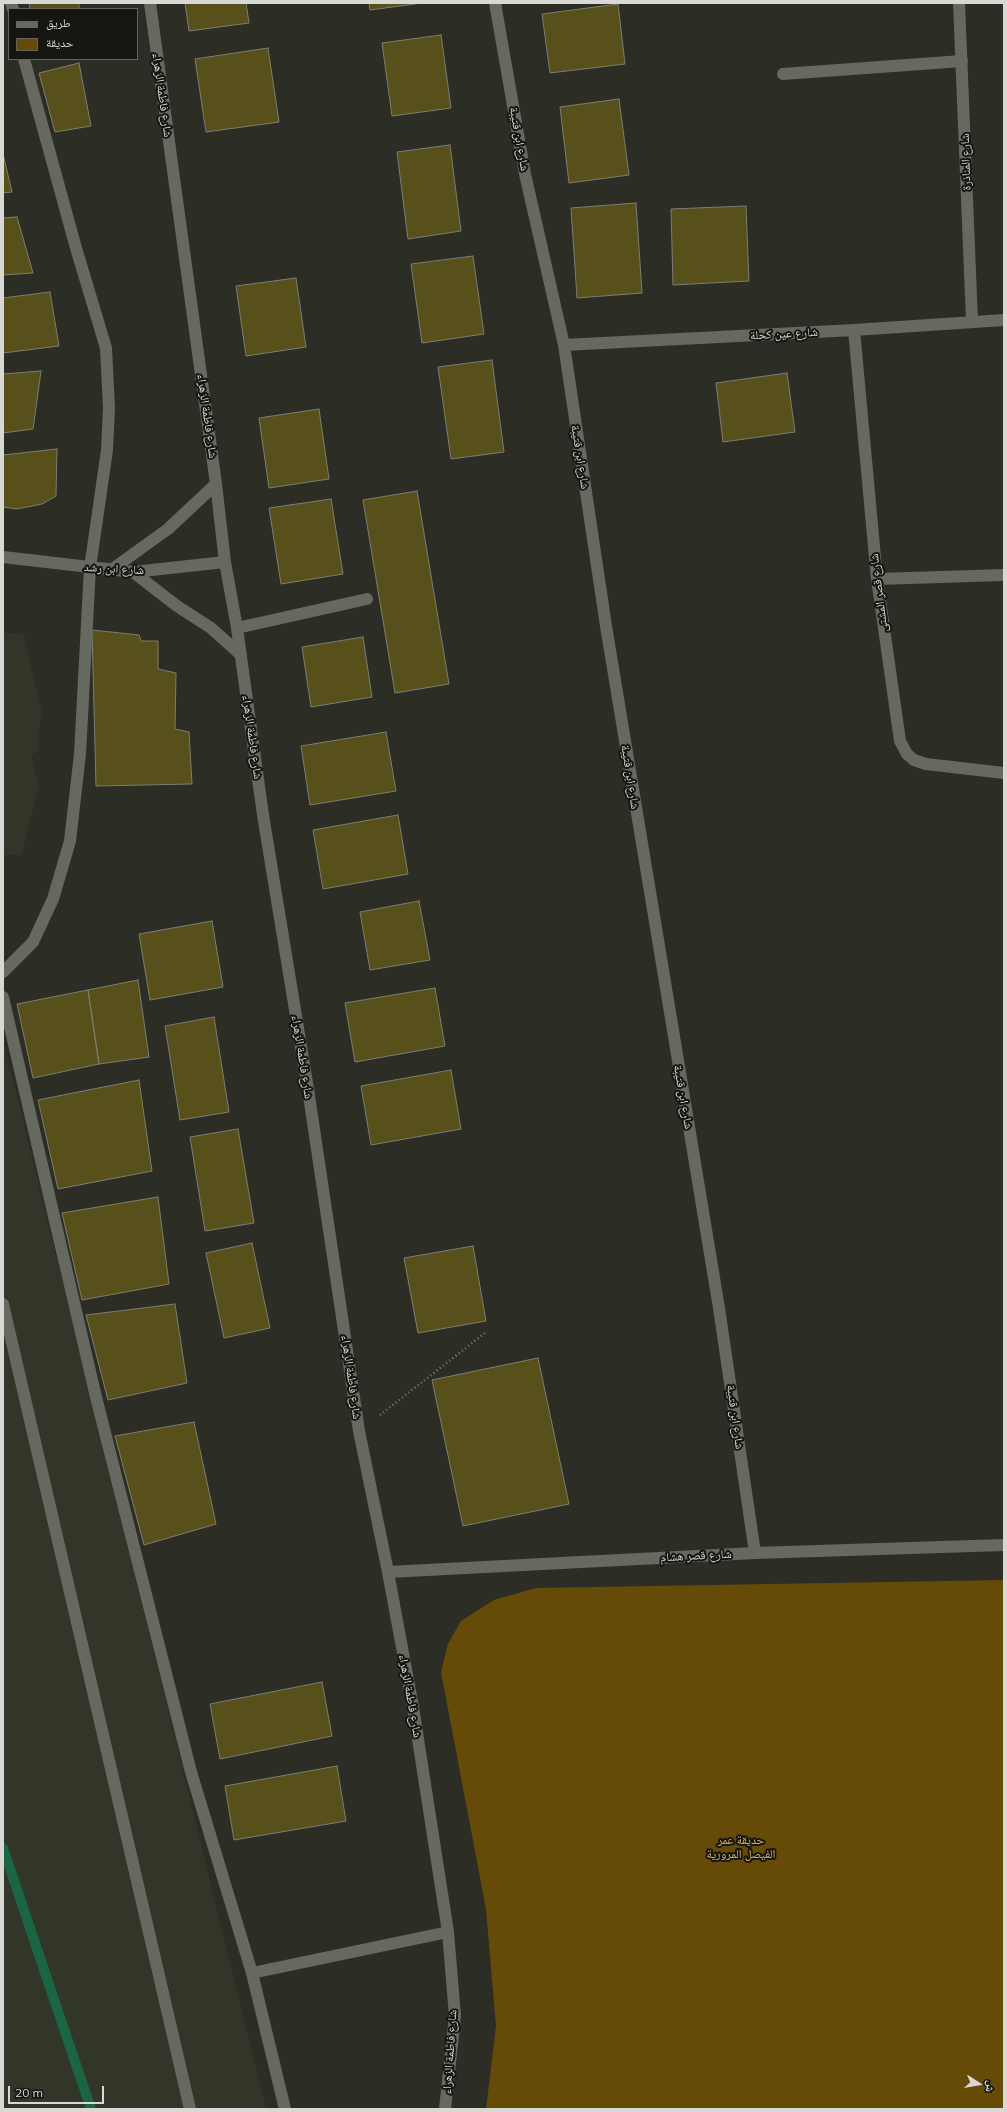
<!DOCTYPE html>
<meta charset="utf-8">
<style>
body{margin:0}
#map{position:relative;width:1007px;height:2112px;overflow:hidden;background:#2c2e26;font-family:Mulish,"Noto Naskh Arabic",sans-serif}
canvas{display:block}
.frame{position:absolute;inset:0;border:4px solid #d8d9d4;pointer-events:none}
.legend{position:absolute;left:8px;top:8px;width:130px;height:52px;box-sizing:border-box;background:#151612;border:1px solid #636460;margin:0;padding:5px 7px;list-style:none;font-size:12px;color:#d8d9d4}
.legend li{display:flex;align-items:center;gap:8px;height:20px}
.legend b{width:20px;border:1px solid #636460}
.north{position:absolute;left:959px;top:2064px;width:40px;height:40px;-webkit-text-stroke:3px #151612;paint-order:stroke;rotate:102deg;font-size:11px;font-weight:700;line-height:16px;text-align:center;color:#d8d9d4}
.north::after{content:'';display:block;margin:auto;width:14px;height:18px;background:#d8d9d4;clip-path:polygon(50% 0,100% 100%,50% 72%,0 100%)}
.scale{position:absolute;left:8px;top:2086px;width:96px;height:18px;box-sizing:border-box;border:2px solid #d8d9d4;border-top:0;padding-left:5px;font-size:12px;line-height:14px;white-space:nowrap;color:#d8d9d4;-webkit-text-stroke:3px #151612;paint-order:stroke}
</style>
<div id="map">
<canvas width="1007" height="2112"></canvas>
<div class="frame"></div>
<ul class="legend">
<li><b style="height:5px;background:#66695f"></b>طريق</li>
<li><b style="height:11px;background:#664a07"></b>حديقة</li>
</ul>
<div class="north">ش</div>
<div class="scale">20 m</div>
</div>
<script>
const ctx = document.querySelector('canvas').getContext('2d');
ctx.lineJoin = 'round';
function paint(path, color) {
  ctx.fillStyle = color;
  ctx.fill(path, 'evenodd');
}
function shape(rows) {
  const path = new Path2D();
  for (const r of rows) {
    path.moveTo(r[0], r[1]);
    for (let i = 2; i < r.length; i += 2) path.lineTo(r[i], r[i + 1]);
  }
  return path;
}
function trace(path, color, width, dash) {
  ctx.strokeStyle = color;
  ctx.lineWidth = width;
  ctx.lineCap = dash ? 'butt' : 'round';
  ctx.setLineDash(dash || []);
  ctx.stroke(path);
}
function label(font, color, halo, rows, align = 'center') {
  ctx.font = font + ' Mulish,"Noto Naskh Arabic",sans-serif';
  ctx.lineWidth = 4;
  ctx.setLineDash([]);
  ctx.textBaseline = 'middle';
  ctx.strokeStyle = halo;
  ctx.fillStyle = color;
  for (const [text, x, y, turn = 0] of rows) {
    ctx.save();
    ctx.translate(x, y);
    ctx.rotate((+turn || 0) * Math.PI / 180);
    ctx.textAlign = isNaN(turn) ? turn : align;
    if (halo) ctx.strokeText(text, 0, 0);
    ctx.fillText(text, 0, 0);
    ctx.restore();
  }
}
const built = shape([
 [3,633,23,633,42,711,38,736,40,750,31,755,39,786,21,855,3,855],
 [3,1040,163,1690,266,2109,3,2109]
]);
const green = shape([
 [1004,1580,1004,2109,486,2109,496,2026,486,1909,441,1672,448,1644,461,1621,494,1600,536,1588]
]);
const stream = shape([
 [3,1848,91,2109]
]);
const building = shape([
 [29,3,79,3,79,9,30,9,29,3],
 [185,3,246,3,249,23,189,31,185,3],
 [369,3,422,3,370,10,369,3],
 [618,4,625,64,550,73,542,14,618,4],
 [441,35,451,108,392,116,382,43,441,35],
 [268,48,279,122,206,132,195,59,268,48],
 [79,63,91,126,55,132,39,73,79,63],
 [619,99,629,175,569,183,560,107,619,99],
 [450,145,461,231,408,239,397,152,450,145],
 [3,154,12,192,3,193,3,154],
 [636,203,642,293,577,298,571,208,636,203],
 [746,206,749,281,673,285,671,209,746,206],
 [17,217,33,273,3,275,3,218,17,217],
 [473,256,484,334,422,343,411,264,473,256],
 [296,278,306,347,246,356,236,286,296,278],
 [50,292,59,346,3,353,3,298,50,292],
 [492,360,504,452,451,459,438,367,492,360],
 [41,371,33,429,3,433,3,374,41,371],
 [787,373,795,432,723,442,716,383,787,373],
 [319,409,329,479,269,488,259,418,319,409],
 [57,449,56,496,42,504,17,509,3,507,3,455,57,449],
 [417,491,449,684,395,693,363,500,417,491],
 [331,499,343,574,281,584,269,508,331,499],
 [92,630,139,635,141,641,158,641,158,669,176,673,175,729,189,732,192,784,96,786,92,630],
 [363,637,372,697,311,707,302,647,363,637],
 [386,732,396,791,310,805,301,746,386,732],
 [398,815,408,874,323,889,313,830,398,815],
 [419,901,430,960,370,970,360,912,419,901],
 [212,921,223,987,150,1000,139,934,212,921],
 [138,980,149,1057,99,1064,88,990,138,980],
 [435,988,445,1046,355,1062,345,1003,435,988],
 [88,990,99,1064,33,1078,17,1004,88,990],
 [214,1017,229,1112,180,1120,165,1026,214,1017],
 [451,1070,461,1129,371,1145,361,1086,451,1070],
 [139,1080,152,1171,58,1189,38,1100,139,1080],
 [238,1129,254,1223,205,1231,190,1137,238,1129],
 [158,1197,169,1284,82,1300,62,1213,158,1197],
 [252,1243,270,1328,224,1338,206,1253,252,1243],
 [473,1246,486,1321,418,1333,404,1258,473,1246],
 [175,1304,187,1383,108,1400,86,1315,175,1304],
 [538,1358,569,1504,463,1526,432,1380,538,1358],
 [194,1422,216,1524,144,1545,115,1436,194,1422],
 [322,1682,332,1736,220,1759,210,1704,322,1682],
 [337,1766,346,1821,234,1840,225,1786,337,1766]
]);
const path = shape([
 [380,1415,485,1333]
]);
const minor = shape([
 [11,3,13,9],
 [150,3,216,484,225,562,237,628,263,815,308,1089,359,1431,388,1572,413,1707,448,1932,455,2016,445,2109],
 [495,3,525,174,564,345,606,626,719,1308,755,1553],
 [959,3,972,321],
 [783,74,962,61],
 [854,330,877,579,900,741,907,754,914,760,926,764,1004,773],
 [564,345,854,330,1004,320],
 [3,557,133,572,225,562],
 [111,570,168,529,216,484],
 [133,572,177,606,211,628,240,654],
 [877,579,1004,575],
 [237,628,367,599],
 [3,972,33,942,53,899,70,841,80,754,90,568,107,450,109,408,106,348,76,248,24,59],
 [3,997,96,1397,191,1772,252,1973,285,2109],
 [3,1304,190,2109],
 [388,1572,755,1553,1004,1545],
 [252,1973,448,1932]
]);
const streetNames = [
 ["شارع فاطمة الزهراء",162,95,82],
 ["شارع ابن قتيبة",519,139,80],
 ["شارع المناذرة",966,162,-92],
 ["شارع عين كحلة",784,334,-3],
 ["شارع فاطمة الزهراء",207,416,82],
 ["شارع ابن قتيبة",580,457,81],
 ["شارع ابن رشد",114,569,3],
 ["شارع قصر المشتى",879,593,-97],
 ["شارع فاطمة الزهراء",252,737,82],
 ["شارع ابن قتيبة",630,777,81],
 ["شارع فاطمة الزهراء",302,1057,81],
 ["شارع ابن قتيبة",683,1097,80],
 ["شارع فاطمة الزهراء",351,1377,82],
 ["شارع ابن قتيبة",735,1417,82],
 ["شارع قصر هشام",696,1556,-3],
 ["شارع فاطمة الزهراء",410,1696,80],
 ["شارع فاطمة الزهراء",450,2052,-86]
];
const parkNames = [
 ["حديقة عمر",741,1840],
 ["الفيصل المرورية",741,1854]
];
paint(built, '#323628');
paint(green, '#664a07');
trace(stream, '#1a6542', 10);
paint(building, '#58501a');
trace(building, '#7e7d73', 1);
trace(path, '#7c7d76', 2.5, [1, 3]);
trace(minor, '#66695f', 12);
label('12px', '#d8d9d4', '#151612', streetNames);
label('12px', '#e5b75b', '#151612', parkNames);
</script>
